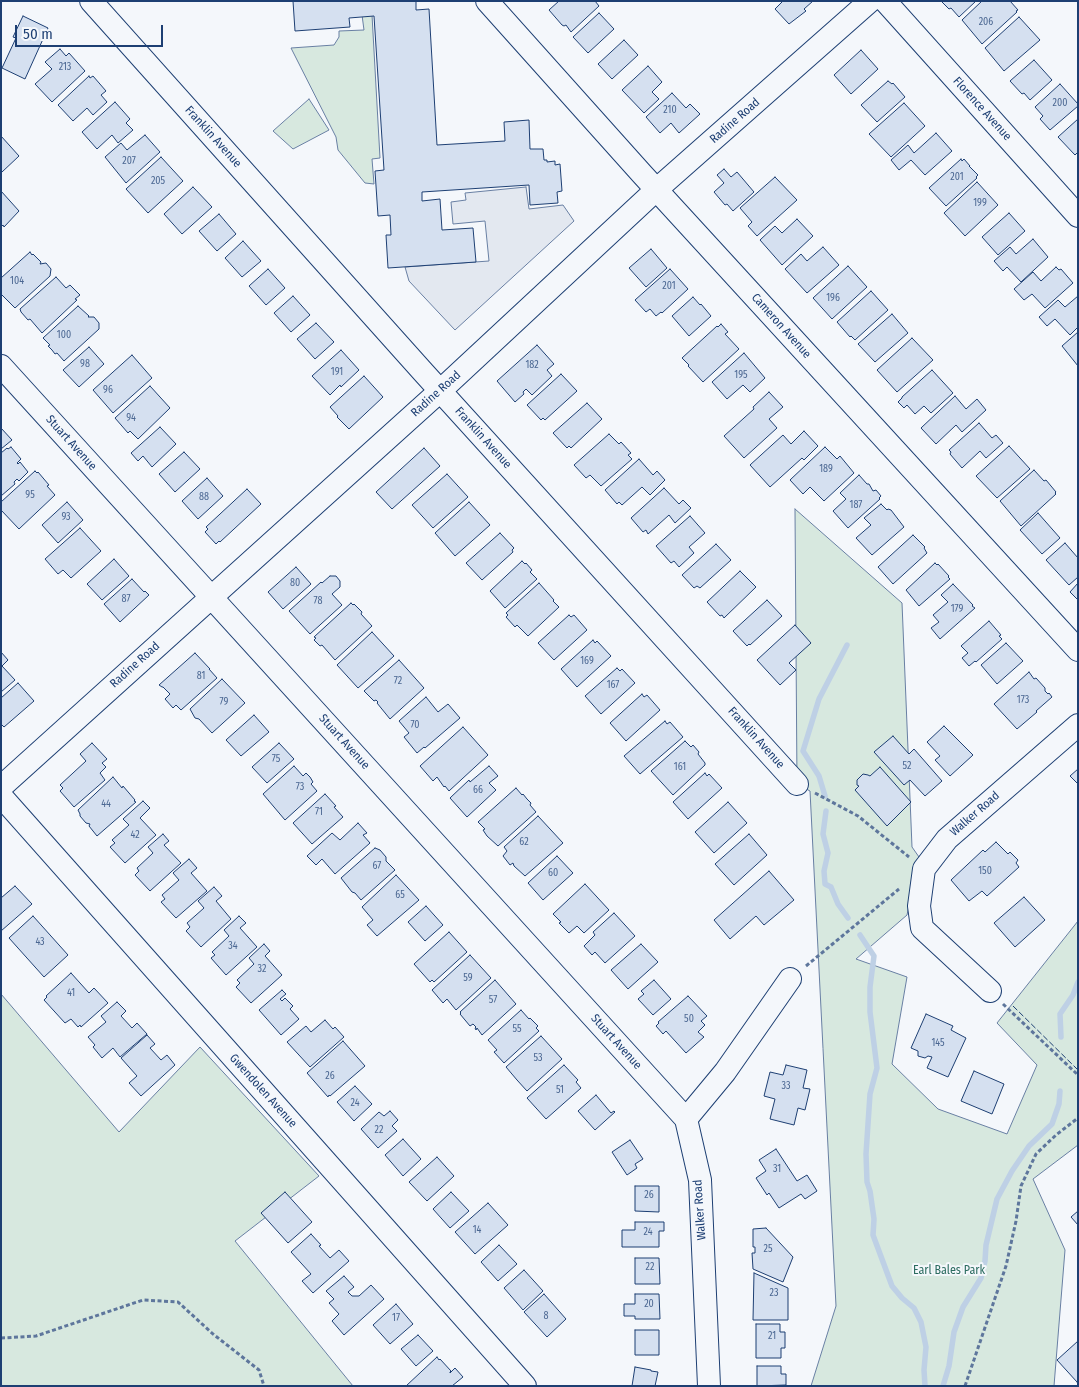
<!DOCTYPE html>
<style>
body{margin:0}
#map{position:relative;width:1079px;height:1387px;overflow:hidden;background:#f4f7fb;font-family:"Fira Sans Condensed",sans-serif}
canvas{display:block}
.frame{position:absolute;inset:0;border:2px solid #1d3f73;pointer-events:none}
.scale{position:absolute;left:15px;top:25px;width:148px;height:22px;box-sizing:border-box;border:2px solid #1d3f73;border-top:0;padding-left:6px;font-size:15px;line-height:18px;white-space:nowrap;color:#1d3f73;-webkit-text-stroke:4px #f4f7fb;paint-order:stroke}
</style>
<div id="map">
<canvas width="1079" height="1387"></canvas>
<div class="frame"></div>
<div class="scale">50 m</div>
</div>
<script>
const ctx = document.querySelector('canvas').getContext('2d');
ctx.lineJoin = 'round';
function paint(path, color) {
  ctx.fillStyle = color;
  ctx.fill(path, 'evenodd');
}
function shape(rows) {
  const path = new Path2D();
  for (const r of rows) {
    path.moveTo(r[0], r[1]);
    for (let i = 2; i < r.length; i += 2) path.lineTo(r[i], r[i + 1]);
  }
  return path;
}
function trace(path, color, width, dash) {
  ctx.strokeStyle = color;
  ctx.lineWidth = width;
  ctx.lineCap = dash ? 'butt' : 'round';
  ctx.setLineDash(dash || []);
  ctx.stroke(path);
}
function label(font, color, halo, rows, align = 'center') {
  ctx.font = font + ' "Fira Sans Condensed",sans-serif';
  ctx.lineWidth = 4;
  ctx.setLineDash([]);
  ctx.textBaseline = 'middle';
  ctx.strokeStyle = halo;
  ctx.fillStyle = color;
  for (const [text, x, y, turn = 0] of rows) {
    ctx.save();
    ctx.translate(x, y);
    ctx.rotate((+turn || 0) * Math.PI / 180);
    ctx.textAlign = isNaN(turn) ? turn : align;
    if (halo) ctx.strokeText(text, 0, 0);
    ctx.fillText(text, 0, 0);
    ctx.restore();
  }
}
const green = shape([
 [362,15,372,15,380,158,372,159,374,184,365,183,338,150,336,137,291,48,334,45,339,37,339,31,364,30,362,15],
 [309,99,329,130,293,149,273,131,309,99],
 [795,509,902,603,912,847,919,857,907,915,856,959,907,977,892,1064,938,1109,1007,1134,1037,1065,997,1023,1078,921,1078,1145,1033,1179,1065,1250,1054,1386,811,1386,836,1306,810,791,797,784,795,509],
 [1,994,119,1132,200,1047,319,1176,235,1241,353,1386,1,1386,1,994]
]);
const parking = shape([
 [526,187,529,209,563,205,574,221,455,330,409,281,405,267,489,261,485,221,453,224,451,202,466,200,465,193,526,187]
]);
const stream = shape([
 [825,796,819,776,803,751,819,699,847,645],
 [826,811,823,834,828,853,824,871,825,884,831,887,838,904,848,918],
 [860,935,874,956,870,987,870,1012,877,1068,870,1094,866,1154,867,1182,870,1191,874,1219,873,1235,892,1286,902,1298,914,1308,921,1322,926,1347,924,1370,925,1386],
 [1061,1037,1060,1014,1073,995,1078,982],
 [943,1386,949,1366,954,1332,963,1307,981,1278,985,1261,986,1245,997,1199,1012,1171,1029,1146,1052,1124,1059,1104,1060,1091]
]);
const building = shape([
 [293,1,416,1,416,10,429,9,437,145,505,141,504,122,529,120,530,149,543,149,544,160,547,160,547,162,555,161,555,165,560,164,562,191,557,192,558,203,530,205,529,185,422,192,422,201,440,199,442,230,473,228,476,262,388,268,386,235,391,235,390,215,378,216,375,171,384,170,374,16,349,18,350,27,295,31,293,1],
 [559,1,595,1,599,6,571,32,566,25,564,26,562,25,549,10,559,1],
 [783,1,813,1,804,9,806,11,789,24,775,9,783,1],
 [941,1,976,1,959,17,951,8,949,9,941,1],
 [982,1,1010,1,1018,10,1016,11,1017,12,982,44,962,20,982,1],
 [599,13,614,29,588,53,573,37,599,13],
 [23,16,48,28,25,79,2,68,16,38,13,37,23,16],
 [1019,17,1040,40,1004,71,985,48,1019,17],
 [624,40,638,55,612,79,598,64,624,40],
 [60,49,66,56,69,53,85,71,52,102,35,84,52,69,45,62,60,49],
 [861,50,878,69,851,94,834,75,861,50],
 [1034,60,1052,80,1030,100,1024,93,1022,94,1010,81,1034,60],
 [648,66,662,82,652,92,659,99,644,113,622,90,648,66],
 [89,76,90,78,93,76,106,91,101,95,107,102,93,115,87,108,73,121,58,105,89,76],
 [888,81,892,84,893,83,905,97,877,122,861,105,888,81],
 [1060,84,1078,104,1078,106,1050,130,1040,119,1043,116,1035,107,1060,84],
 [672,93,686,108,690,104,700,114,679,133,671,123,660,133,646,117,672,93],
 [115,102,130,119,126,123,133,130,118,143,112,135,97,149,82,132,115,102],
 [904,103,925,126,891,157,869,134,904,103],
 [1078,119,1078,152,1075,155,1058,137,1078,119],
 [936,133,952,151,925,175,911,160,899,170,891,160,908,145,914,153,936,133],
 [145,135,160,152,126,183,105,157,121,143,127,150,145,135],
 [1,136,19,156,2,172,1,171,1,136],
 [161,157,183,181,148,213,126,189,161,157],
 [961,159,962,161,964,159,970,166,969,166,978,175,976,177,977,178,946,206,929,188,961,159],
 [724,169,731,177,737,172,754,192,733,211,727,204,725,205,714,192,724,183,717,175,724,169],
 [775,177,797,200,757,236,748,226,752,222,740,208,775,177],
 [977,182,998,205,965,236,944,213,977,182],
 [193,187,212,207,182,234,164,214,193,187],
 [1,191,19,211,4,227,3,225,1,227,1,191],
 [1009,213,1025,231,998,255,982,237,1009,213],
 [219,214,236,234,217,251,199,231,219,214],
 [797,219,813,236,782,265,760,240,775,226,782,233,797,219],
 [1033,239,1048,257,1021,282,1007,267,1003,271,994,261,1010,247,1016,254,1033,239],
 [243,241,261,261,242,277,225,258,243,241],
 [823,247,839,265,807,293,785,269,801,254,807,261,823,247],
 [651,249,667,268,646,287,629,268,651,249],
 [30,252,32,255,33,254,41,262,40,264,46,263,51,269,50,276,15,308,1,294,1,278,30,252],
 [848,266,867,287,832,319,813,298,848,266],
 [1056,267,1059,270,1061,269,1073,283,1045,308,1032,294,1024,300,1014,289,1033,272,1041,281,1056,267],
 [268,269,285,288,266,305,249,286,268,269],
 [670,269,688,289,662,313,661,312,656,316,650,309,646,312,635,300,670,269],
 [56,277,66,288,70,285,80,295,75,299,77,300,42,333,30,319,28,320,21,312,20,309,56,277],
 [871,291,888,310,855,340,851,336,850,337,837,322,871,291],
 [293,296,310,315,291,332,274,313,293,296],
 [1078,296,1078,327,1070,335,1055,319,1047,326,1039,317,1058,300,1065,307,1078,296],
 [693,297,700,305,701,304,711,316,689,336,672,316,693,297],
 [78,306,89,316,88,317,94,317,99,323,99,329,64,361,57,353,55,354,52,350,48,346,50,345,43,338,78,306],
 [892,314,908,333,875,362,858,344,892,314],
 [316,323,334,342,315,359,297,339,316,323],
 [721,324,728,332,725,334,739,349,703,382,688,366,689,365,682,358,717,326,718,327,721,324],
 [1078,332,1078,366,1062,346,1078,332],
 [912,338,933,360,897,392,877,370,912,338],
 [537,345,554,364,547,370,552,376,532,395,526,389,523,392,524,394,515,402,497,381,537,345],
 [89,347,104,364,79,387,63,370,89,347],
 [341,350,359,370,341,387,340,385,330,395,312,376,341,350],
 [744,353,765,378,750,392,743,385,727,399,712,382,744,353],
 [132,355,152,378,113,413,93,390,132,355],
 [932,370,953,393,931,413,924,406,915,414,907,405,904,408,898,402,902,398,902,397,932,370],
 [561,374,577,391,545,420,543,418,541,420,527,405,561,374],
 [364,376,383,397,349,429,337,417,338,416,330,407,364,376],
 [150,386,170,408,138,439,130,431,128,433,115,418,150,386],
 [769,392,783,407,769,419,777,428,744,458,724,436,754,409,753,407,769,392],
 [955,396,966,409,977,399,986,410,962,432,956,425,936,444,921,428,955,396],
 [587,403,602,419,571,448,569,446,567,448,553,433,587,403],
 [979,423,992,438,996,435,1003,443,986,458,980,451,962,468,950,454,951,452,949,450,979,423],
 [160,427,176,444,152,467,143,456,138,461,131,453,160,427],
 [1,428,12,440,1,449,1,428],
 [804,431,818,446,804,460,802,458,770,487,750,465,783,435,791,444,804,431],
 [609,434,619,444,621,442,631,453,628,455,632,459,601,486,590,475,586,478,574,465,609,434],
 [1009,446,1030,469,997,498,976,476,1009,446],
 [11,447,21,459,17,463,18,464,20,462,28,472,19,481,17,479,14,482,15,484,1,496,1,453,7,448,8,449,11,447],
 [825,447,837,459,840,456,854,473,824,501,810,487,803,494,790,480,825,447],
 [424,448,440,466,392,509,376,492,424,448],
 [184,452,200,469,175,492,159,474,184,452],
 [639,459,653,475,657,471,665,480,650,495,642,487,622,505,619,502,617,504,605,490,639,459],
 [1034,470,1044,481,1046,480,1056,492,1055,493,1056,494,1021,526,1000,501,1034,470],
 [35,471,37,473,38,472,49,485,47,486,55,495,19,529,1,510,1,502,35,471],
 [447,474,468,497,433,528,412,505,447,474],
 [859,475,867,484,869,484,873,491,876,490,881,496,879,498,880,499,848,528,833,511,846,499,840,493,859,475],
 [207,478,223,496,198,519,182,501,207,478],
 [664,488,679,504,683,500,691,508,675,523,669,515,648,534,646,530,643,532,631,518,664,488],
 [247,489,261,504,220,542,219,541,216,544,205,532,208,529,206,527,247,489],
 [67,502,83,520,58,543,42,525,67,502],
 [469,502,490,525,455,556,435,533,469,502],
 [881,504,887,510,888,509,891,510,904,527,872,555,856,538,871,525,864,518,881,504],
 [1038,513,1060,538,1042,554,1020,530,1038,513],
 [690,516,705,533,689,547,694,553,679,567,674,561,671,563,656,546,690,516],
 [80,528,101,551,71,578,63,570,58,574,45,559,80,528],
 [500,533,514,548,512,550,513,552,482,580,466,563,500,533],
 [913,535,925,547,924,548,927,553,893,584,878,567,913,535],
 [1065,543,1078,558,1078,577,1069,585,1046,560,1065,543],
 [716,544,731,560,700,588,697,586,694,588,682,575,716,544],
 [114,559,129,576,102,600,87,584,114,559],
 [522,561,525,564,526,563,532,570,530,572,537,579,505,608,490,591,522,561],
 [935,563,937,565,938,564,949,576,948,577,950,579,919,606,906,590,935,563],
 [296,567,311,584,283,609,268,592,296,567],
 [740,571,756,587,724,618,722,615,720,616,707,602,740,571],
 [330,576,336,576,340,581,340,587,332,594,342,605,310,634,289,611,321,582,322,583,330,576],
 [132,579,144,592,145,591,149,595,120,622,104,604,132,579],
 [539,583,554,600,553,601,559,607,528,636,517,625,515,627,506,617,508,615,506,613,539,583],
 [1078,583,1078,600,1070,592,1078,583],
 [953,584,973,605,972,606,975,608,940,639,931,628,939,622,933,615,948,602,941,595,953,584],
 [767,600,782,616,750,645,749,644,747,646,733,631,767,600],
 [351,603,353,605,354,604,362,612,361,614,372,626,335,660,322,645,320,646,314,640,316,638,314,637,351,603],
 [569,615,571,617,574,615,587,630,554,660,538,643,569,615],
 [989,621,1001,635,999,636,1002,639,976,662,975,661,969,666,962,658,968,653,961,646,989,621],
 [795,625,811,643,789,663,796,670,780,685,757,660,795,625],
 [372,632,394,656,358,688,337,665,372,632],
 [593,640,595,643,597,641,611,656,577,687,561,669,593,640],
 [1006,643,1023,661,997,684,981,665,1006,643],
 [1,652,8,660,2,666,15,680,1,692,1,652],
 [195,653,210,669,209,669,217,678,181,710,176,705,173,708,165,699,170,694,163,687,162,687,159,685,195,653],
 [399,660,424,688,390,719,377,703,378,702,376,700,374,701,364,691,399,660],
 [617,668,620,671,622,669,635,683,601,714,585,696,617,668],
 [1029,672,1034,679,1036,678,1045,688,1045,691,1048,694,1049,693,1052,697,1036,711,1037,712,1017,729,994,704,1029,672],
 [222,679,245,703,212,733,199,719,195,718,190,709,222,679],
 [18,683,34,701,4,727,1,724,1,698,18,683],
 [642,694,644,697,647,695,660,710,626,741,610,723,642,694],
 [426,697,438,712,448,704,460,718,425,748,424,747,417,753,404,737,409,733,399,721,426,697],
 [254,715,269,732,241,756,226,740,254,715],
 [665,721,667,724,670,722,683,737,640,774,624,756,665,721],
 [944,726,973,755,950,776,935,760,940,756,927,742,944,726],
 [463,727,488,755,449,791,445,786,444,787,437,777,433,781,420,766,463,727],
 [893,736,909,754,914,749,942,781,925,796,910,780,904,785,874,752,893,736],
 [685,741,691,747,693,745,699,752,698,754,705,763,705,765,673,795,651,771,685,741],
 [92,743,107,759,102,763,106,767,100,773,105,780,74,807,60,791,63,788,60,785,86,761,80,754,92,743],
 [279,743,294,759,267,783,252,767,279,743],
 [294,766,303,776,306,773,310,777,313,782,311,784,317,791,285,820,263,794,294,766],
 [489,766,498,776,489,783,496,790,467,817,450,798,469,780,470,782,489,766],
 [880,767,911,802,887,826,855,790,859,786,857,785,857,780,863,774,868,775,870,776,880,767],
 [1078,769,1078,784,1070,776,1078,769],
 [705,773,707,776,709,774,722,788,688,819,673,802,705,773],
 [113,777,122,788,123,786,135,800,134,801,136,802,97,836,89,826,90,824,86,823,80,816,80,814,78,810,113,777],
 [516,788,522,795,523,794,527,799,531,803,530,805,536,812,498,846,487,836,483,830,485,829,478,822,516,788],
 [325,794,336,806,334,807,343,817,312,844,293,823,325,794],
 [143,801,150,808,140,818,156,835,125,863,110,847,115,843,112,840,129,825,123,819,143,801],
 [728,802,747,823,714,853,695,832,728,802],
 [538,816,563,843,525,876,514,866,513,863,510,865,503,856,507,851,504,847,538,816],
 [358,823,367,833,363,835,370,843,335,874,322,859,316,865,307,856,332,833,340,840,358,823],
 [163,834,169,841,164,845,181,863,150,891,135,875,139,871,137,868,153,853,148,847,163,834],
 [749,834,767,855,734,885,715,864,749,834],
 [996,842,1008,854,1010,852,1018,860,1016,863,1019,867,987,896,982,891,969,901,951,880,983,850,985,852,996,842],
 [375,848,380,850,386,857,386,861,395,870,361,900,355,893,352,892,341,878,375,848],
 [557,856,573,873,543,900,528,883,557,856],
 [189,859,197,868,191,873,207,891,176,918,161,902,165,899,162,895,179,880,173,873,189,859],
 [769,871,794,900,764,925,756,916,730,939,714,920,769,871],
 [396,875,419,900,377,936,367,925,373,920,362,907,396,875],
 [585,884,609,910,584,933,577,926,569,933,559,923,561,922,553,914,585,884],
 [15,886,32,904,1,931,1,898,15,886],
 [214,887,222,896,216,901,231,919,201,947,186,931,190,927,187,923,204,908,198,901,214,887],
 [1024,897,1045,920,1015,947,994,923,1024,897],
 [426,906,443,925,425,941,408,922,426,906],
 [614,913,635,936,605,963,595,952,592,955,584,946,595,935,593,932,614,913],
 [33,916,68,955,44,977,9,938,33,916],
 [239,916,246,923,240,928,257,947,226,975,211,958,215,955,212,952,229,936,224,930,239,916],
 [449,932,467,952,434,982,432,980,430,982,414,964,449,932],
 [264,944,270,951,265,956,282,975,251,1003,236,987,240,983,237,980,254,964,249,958,264,944],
 [641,944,658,962,628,989,611,970,641,944],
 [470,955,491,978,456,1010,447,999,443,1003,432,990,470,955],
 [71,973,89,993,94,988,108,1003,81,1027,80,1025,78,1027,71,1019,65,1023,44,1000,47,997,46,996,71,973],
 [495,980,516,1004,482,1035,477,1028,476,1030,475,1028,476,1027,473,1024,470,1026,460,1014,461,1013,460,1012,495,980],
 [654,980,671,999,653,1015,638,999,644,994,641,991,654,980],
 [282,990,286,994,280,999,282,1001,285,998,293,1006,290,1009,299,1019,281,1035,259,1010,282,990],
 [688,996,707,1016,701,1021,705,1025,698,1032,704,1037,686,1053,666,1031,663,1034,656,1026,659,1023,658,1022,688,996],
 [117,1002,126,1011,121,1016,132,1028,137,1023,147,1034,120,1057,113,1048,102,1058,93,1047,95,1045,88,1037,106,1022,101,1016,117,1002],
 [521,1010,529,1019,530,1018,538,1026,536,1028,539,1031,504,1063,494,1052,497,1050,488,1040,521,1010],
 [926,1014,953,1026,951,1030,966,1038,948,1077,927,1068,932,1057,928,1056,925,1058,918,1056,918,1051,911,1048,926,1014],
 [325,1020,333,1029,335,1027,344,1037,310,1067,287,1042,306,1026,311,1032,325,1020],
 [147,1035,155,1044,150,1048,161,1060,167,1055,175,1065,141,1096,129,1083,137,1076,121,1058,147,1035],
 [541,1036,562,1059,527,1091,517,1080,506,1067,541,1036],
 [343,1041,365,1066,330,1096,329,1095,328,1097,307,1073,343,1041],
 [564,1065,578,1080,576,1082,581,1088,546,1119,527,1098,564,1065],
 [786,1065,807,1070,803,1088,810,1089,805,1110,798,1108,794,1125,770,1119,775,1099,764,1096,770,1072,783,1075,786,1065],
 [974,1071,1004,1084,992,1114,961,1101,974,1071],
 [355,1086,372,1104,354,1121,337,1102,355,1086],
 [596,1095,611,1113,614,1111,615,1112,595,1130,578,1111,596,1095],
 [390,1111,398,1120,392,1126,397,1131,378,1148,361,1129,379,1112,384,1116,390,1111],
 [403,1139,421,1159,403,1176,385,1155,403,1139],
 [630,1140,643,1159,635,1164,637,1168,627,1175,612,1152,630,1140],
 [776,1149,797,1181,807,1175,817,1191,805,1199,801,1194,779,1208,769,1193,767,1195,756,1178,766,1171,759,1160,776,1149],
 [437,1157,454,1176,427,1201,409,1182,437,1157],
 [635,1186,659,1186,659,1212,635,1211,635,1186],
 [285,1192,312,1222,288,1243,261,1213,285,1192],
 [451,1192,469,1211,450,1228,433,1209,451,1192],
 [488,1203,508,1225,475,1254,455,1232,488,1203],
 [1078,1211,1078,1225,1071,1217,1078,1211],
 [635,1222,664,1222,664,1231,659,1231,659,1247,622,1247,622,1230,635,1230,635,1222],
 [766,1228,793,1257,783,1282,753,1269,752,1253,755,1253,755,1247,753,1247,753,1229,766,1228],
 [311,1234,321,1245,319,1246,330,1258,339,1250,349,1261,313,1293,302,1281,311,1274,291,1252,311,1234],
 [499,1245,517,1264,498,1281,481,1262,499,1245],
 [635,1258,659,1258,660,1284,635,1284,635,1258],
 [524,1270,543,1291,523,1310,504,1288,524,1270],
 [754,1273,788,1288,788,1320,753,1320,754,1273],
 [344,1276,354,1287,348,1292,352,1296,359,1296,371,1285,384,1299,344,1335,332,1321,339,1314,329,1303,334,1299,326,1291,344,1276],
 [544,1294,566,1319,547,1337,524,1312,544,1294],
 [635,1294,659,1294,660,1319,635,1319,635,1316,624,1316,624,1304,635,1304,635,1294],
 [396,1304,413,1324,390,1344,373,1325,396,1304],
 [756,1324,780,1324,780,1332,785,1332,785,1348,781,1348,781,1358,756,1358,756,1324],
 [635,1330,659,1330,659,1355,635,1355,635,1330],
 [418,1335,433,1351,416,1366,401,1349,418,1335],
 [1078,1341,1078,1384,1077,1382,1057,1360,1078,1341],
 [437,1357,439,1360,440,1359,451,1371,450,1372,450,1373,455,1368,463,1377,452,1386,406,1386,437,1357],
 [757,1366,781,1366,781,1374,786,1374,786,1385,757,1386,757,1366],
 [635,1367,651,1370,651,1371,658,1372,655,1386,632,1386,635,1367]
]);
const path = shape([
 [815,793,858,816,909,857],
 [806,966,899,889],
 [1003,1004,1078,1075],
 [1,1338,36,1336,143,1300,178,1302,213,1334,259,1370,264,1386],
 [965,1386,1006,1266,1016,1221,1021,1186,1036,1154,1056,1135,1078,1118]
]);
const minor = shape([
 [91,1,424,373,797,784],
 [487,1,642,174,1078,650],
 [885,1,1078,216],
 [1,366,686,1119],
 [1,787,440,391,656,190,870,1],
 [1,796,525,1386],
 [990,991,922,928,919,906,924,869,947,839,1078,725],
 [709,1386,700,1180,686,1119,725,1072,790,979]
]);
const fence = shape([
 [1013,1006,1078,1070]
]);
const numberNames = [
 ["206",986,22],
 ["213",65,67],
 ["200",1060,103],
 ["210",670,110],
 ["207",129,161],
 ["201",957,177],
 ["205",158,181],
 ["199",980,203],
 ["104",17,281],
 ["201",669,286],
 ["196",833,298],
 ["100",64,335],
 ["98",85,364],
 ["182",532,365],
 ["191",337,372],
 ["195",741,375],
 ["96",108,390],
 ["94",131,418],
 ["189",826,469],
 ["95",30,495],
 ["88",204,497],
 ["187",856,505],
 ["93",66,517],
 ["80",295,583],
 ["87",126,599],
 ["78",318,601],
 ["179",957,609],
 ["169",587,661],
 ["81",201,676],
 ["72",398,681],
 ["167",613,685],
 ["173",1023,700],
 ["79",224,702],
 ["70",415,725],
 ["75",276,759],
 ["52",907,766],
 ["161",680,767],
 ["73",300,787],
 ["66",478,790],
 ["44",106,804],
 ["71",319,812],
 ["42",135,835],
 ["62",524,842],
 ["67",377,866],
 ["150",985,871],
 ["60",553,873],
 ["65",400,895],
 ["43",40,942],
 ["34",233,946],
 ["32",262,969],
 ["59",468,978],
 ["41",71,993],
 ["57",493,1000],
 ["50",689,1019],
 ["55",517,1029],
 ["145",938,1043],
 ["53",538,1058],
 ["26",330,1076],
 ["33",786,1086],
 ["51",560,1090],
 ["24",355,1103],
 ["22",379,1130],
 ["31",777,1169],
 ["26",649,1195],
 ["14",477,1230],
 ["24",648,1232],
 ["25",768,1249],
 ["22",650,1267],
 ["23",774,1293],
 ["20",649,1304],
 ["8",546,1316],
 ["17",396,1318],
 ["21",772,1336]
];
const streetNames = [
 ["Florence Avenue",982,109,48],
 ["Radine Road",735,121,-41],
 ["Franklin Avenue",213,137,48],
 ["Cameron Avenue",781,326,48],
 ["Radine Road",436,394,-42],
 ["Franklin Avenue",483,438,48],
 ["Stuart Avenue",71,443,48],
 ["Radine Road",135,665,-42],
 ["Franklin Avenue",756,738,48],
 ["Stuart Avenue",344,742,48],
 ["Walker Road",975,814,-41],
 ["Stuart Avenue",616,1042,48],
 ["Gwendolen Avenue",263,1091,48],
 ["Walker Road",700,1210,-94]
];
const parkNames = [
 ["Earl Bales Park",949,1271]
];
paint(green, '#d7e8df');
trace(green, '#687fa3', 1);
paint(parking, '#e3e8f0');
trace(parking, '#687fa3', 1);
trace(stream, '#bed0e5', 5.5);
paint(building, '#d5e0f0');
trace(building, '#1d3f73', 1);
trace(minor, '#1d3f73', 24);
trace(path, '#5e769c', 3, [4, 2.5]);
trace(minor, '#f4f7fb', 22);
trace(fence, '#1d3f73', 1, [6, 2.5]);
label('10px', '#4b6792', null, numberNames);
label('12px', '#1d3f73', '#f4f7fb', streetNames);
label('12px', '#2c6c60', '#f4f7fb', parkNames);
</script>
